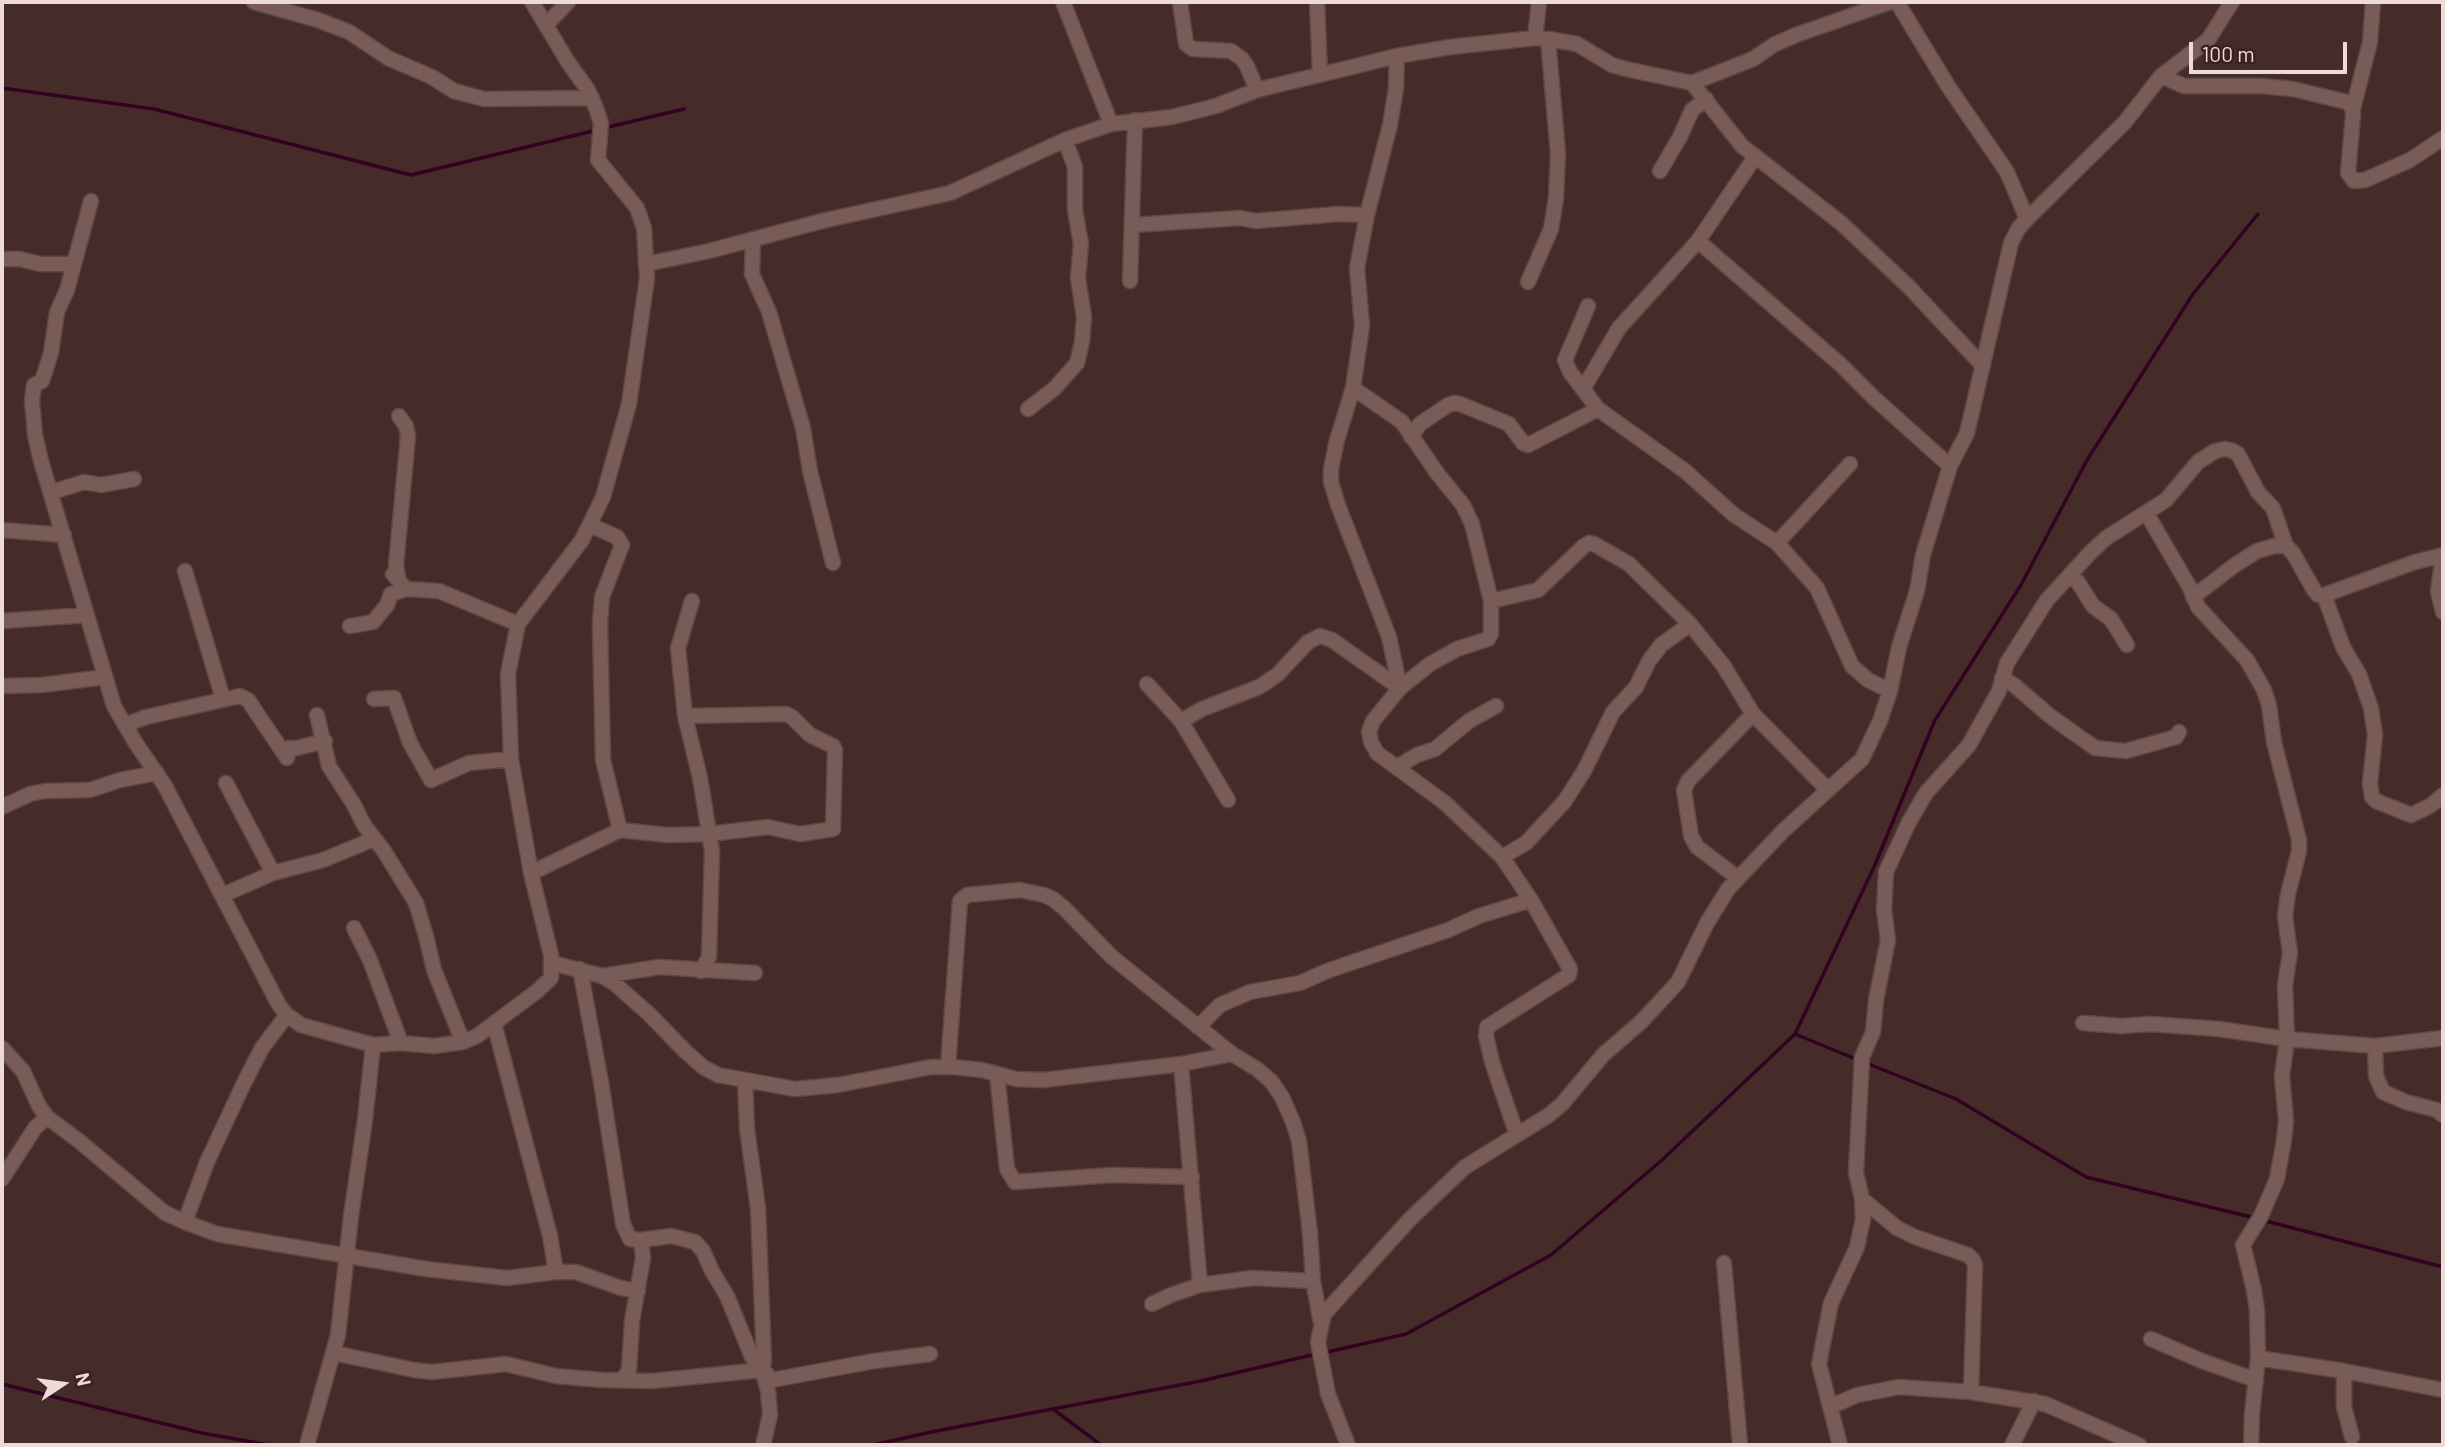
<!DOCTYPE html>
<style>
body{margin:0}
#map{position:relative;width:2445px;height:1447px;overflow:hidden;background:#462c29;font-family:Barlow,sans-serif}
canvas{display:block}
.frame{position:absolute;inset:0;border:4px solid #eddbd9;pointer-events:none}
.north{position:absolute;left:28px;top:1349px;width:70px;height:70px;-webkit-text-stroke:5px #3b221f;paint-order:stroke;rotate:77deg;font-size:19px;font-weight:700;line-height:28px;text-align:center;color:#eddbd9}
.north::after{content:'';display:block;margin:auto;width:24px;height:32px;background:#eddbd9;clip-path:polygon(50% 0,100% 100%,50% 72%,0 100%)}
.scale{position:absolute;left:2189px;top:42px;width:158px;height:32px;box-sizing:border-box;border:4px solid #eddbd9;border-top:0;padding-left:9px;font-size:21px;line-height:24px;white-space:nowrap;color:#eddbd9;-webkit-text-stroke:5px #3b221f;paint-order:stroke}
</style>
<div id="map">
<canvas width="2445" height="1447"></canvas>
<div class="frame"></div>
<div class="north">N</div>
<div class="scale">100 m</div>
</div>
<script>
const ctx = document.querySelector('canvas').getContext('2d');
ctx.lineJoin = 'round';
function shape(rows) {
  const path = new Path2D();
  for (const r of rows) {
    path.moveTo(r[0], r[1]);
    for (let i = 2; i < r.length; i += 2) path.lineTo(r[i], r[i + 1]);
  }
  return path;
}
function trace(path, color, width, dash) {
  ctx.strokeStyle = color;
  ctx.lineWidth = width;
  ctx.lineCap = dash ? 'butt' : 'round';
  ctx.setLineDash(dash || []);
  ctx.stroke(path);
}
const stream = shape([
 [2,88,154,109,411,175,597,130],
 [604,128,684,109],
 [1795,1034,1858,1060],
 [1866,1063,1956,1099,2086,1177,2255,1218],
 [2262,1220,2443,1267],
 [1323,1353,1406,1334,1551,1255,1662,1160,1795,1034,1874,867,1935,720,2021,585,2087,460,2193,294,2258,214],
 [2,1384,202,1433,269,1445],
 [1053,1409,1101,1445],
 [873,1445,936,1431,1201,1381,1316,1354]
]);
const minor = shape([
 [254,2,318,20,349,32,388,58,432,77,454,91,484,99,592,98],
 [1063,2,1111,124],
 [1180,2,1186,44,1193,49,1231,51,1242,59,1247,66,1257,90],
 [1317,2,1320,75],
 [1897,2,1948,86,2007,172,2027,219],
 [546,25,568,2],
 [1535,38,1539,2],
 [1397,56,1396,88,1390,125,1367,215,1357,268,1362,326,1353,388,1337,440,1331,469,1331,482,1338,505,1389,637,1400,688],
 [2161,76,2184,86,2262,86,2293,89,2347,102,2353,109,2353,116,2348,173,2354,181,2365,180,2410,160,2443,138],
 [1692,83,1742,146,1841,223,1908,286,1983,366],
 [2353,109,2370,42,2373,2],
 [1660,171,1680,137,1692,110,1706,99],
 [91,201,67,290,57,312,51,353,42,381,34,385,32,400,35,435,41,461,114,706,135,742,165,786,279,1005,287,1015,301,1025,373,1045],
 [1132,225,1240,218,1256,221,1338,214,1367,215],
 [753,240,752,274,769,312,803,428,810,471,833,563],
 [1698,241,1841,365,1874,398,1950,466],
 [2,259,20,259,40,264,74,264],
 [646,264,709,251,826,220,950,193,1065,140,1111,124,1172,117,1216,106,1257,90,1397,56,1450,47,1535,38,1548,39,1577,44,1612,65,1626,69,1692,83,1753,59,1775,44,1796,35,1890,2],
 [1130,281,1135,120],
 [1528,282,1551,229,1556,198,1558,154,1548,39],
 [1588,306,1565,360,1570,372,1598,409,1685,471,1734,515,1777,543,1817,588,1852,666,1868,680,1890,691],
 [1353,388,1402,422,1437,473,1463,505,1472,524,1491,601,1491,634,1488,639,1457,649,1430,664,1400,688,1373,721,1369,732,1371,742,1377,753,1445,803,1502,857,1531,900,1570,969,1569,975,1487,1027,1486,1036,1492,1062,1517,1135],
 [1583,389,1619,328,1698,241,1755,157],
 [1028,409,1055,388,1077,363,1082,342,1084,317,1078,278,1081,244,1075,210,1075,167,1065,140],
 [399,416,406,426,408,436,396,565,398,577,393,574,406,589,439,591,518,624],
 [1411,437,1420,424,1448,405,1454,403,1460,404,1509,424,1523,443,1528,445,1598,409],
 [52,492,84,482,101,485,134,479],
 [2147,514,2190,588,2198,607,2247,660,2264,690,2269,705,2274,742,2299,840,2299,851,2288,894,2285,916,2290,953,2285,985,2287,1039,2282,1076,2286,1121,2284,1140,2277,1179,2261,1216,2243,1245,2254,1290,2257,1310,2258,1358,2252,1414,2251,1445],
 [590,525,617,537,622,545,602,597,600,624,603,760,620,830],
 [2,530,64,535],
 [1777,543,1850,464],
 [2443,555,2415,562,2324,595,2343,647,2359,674,2371,708,2375,735,2370,783,2372,797,2376,801,2411,815,2430,806,2443,795],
 [2443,555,2438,592,2443,612],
 [185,571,223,699],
 [2069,577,2078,582,2093,606,2111,619,2127,645],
 [2193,597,2235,565,2257,551,2274,546,2286,546],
 [692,601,678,648,685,716,700,778,712,851,709,957,701,971],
 [1491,601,1538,590,1584,546,1589,543,1594,544,1629,564,1690,624,1723,665,1753,714,1828,790],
 [2,621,86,615],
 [350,626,373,622,387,605,391,594,406,589],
 [2002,678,2014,685,2050,716,2095,748,2126,751,2176,737,2179,732],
 [1147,684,1181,721,1228,800],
 [2,686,42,685,105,677],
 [374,699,394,698,410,743,431,780,469,763,511,759],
 [317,715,329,766,354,805,364,825,384,851,416,903,426,936,434,970,463,1042],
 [1181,721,1202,709,1259,687,1277,675,1308,642,1320,636,1332,640,1400,688],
 [125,725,146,717,240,696,248,700,287,758,289,748,297,748,325,741],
 [1397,767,1417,755,1435,749,1469,721,1496,706],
 [226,783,273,873],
 [2,807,30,794,45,791,90,790,120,780,157,773],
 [1502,857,1526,843,1564,802,1584,771,1613,712,1636,687,1649,661,1661,645,1690,624],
 [531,873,620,830,668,835,709,834,768,827,800,834,833,829,835,750,833,746,810,735,792,717,786,714,685,716],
 [1738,878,1697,847,1691,836,1684,790,1688,781,1753,714],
 [223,895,273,873,323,860,374,839],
 [354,928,370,960,401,1043],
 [552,963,602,976,614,983,649,1014,685,1051,703,1067,718,1075,795,1089,838,1085,931,1067,954,1067,982,1070,1016,1079,1043,1080,1181,1064,1232,1054,1257,1069,1271,1081,1282,1097,1293,1122,1299,1141,1310,1233,1313,1281,1321,1323],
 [580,969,601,1082,623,1224,630,1239,641,1240,643,1258,632,1321,629,1370,623,1379],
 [602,976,659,967,755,973],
 [494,1023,550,1236,556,1272],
 [2083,1023,2121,1026,2151,1024,2219,1029,2287,1039,2375,1046],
 [1198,1027,1220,1005,1250,992,1300,983,1327,971,1448,930,1479,916,1531,900],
 [2443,1038,2375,1046,2376,1076,2383,1092,2406,1102,2437,1110,2443,1115],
 [2,1048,23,1071,39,1106,47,1117,79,1141,165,1213,185,1222,217,1234,426,1269,507,1278,556,1272,576,1272,621,1288,638,1291],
 [1181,1064,1200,1285,1253,1278,1313,1281],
 [948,1067,960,901,967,895,1020,890,1044,895,1053,899,1064,908,1112,957,1232,1054],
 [997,1074,1007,1169,1015,1182,1112,1175,1192,1177],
 [745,1081,747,1129,758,1208,764,1361,762,1370,768,1391,770,1415,763,1445],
 [2,1179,35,1128,47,1117],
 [1862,1199,1897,1228,1915,1237,1968,1255,1973,1260,1975,1265,1971,1392],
 [185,1222,207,1162,244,1083,262,1048,287,1015],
 [641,1240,671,1236,695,1242,703,1251,712,1271,727,1296,752,1357,772,1380,874,1361,930,1354],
 [1724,1263,1740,1445],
 [1152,1304,1171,1295,1200,1285],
 [2151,1339,2202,1361,2256,1380],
 [334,1353,414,1370,432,1372,506,1364,556,1376,602,1380,652,1381,762,1370],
 [2258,1358,2344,1371,2443,1390],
 [2344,1371,2344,1407,2352,1437],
 [1830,1407,1857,1395,1899,1387,1971,1392,2045,1404,2139,1445],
 [307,1445,338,1335,351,1216,365,1120,373,1045,401,1043,434,1046,463,1042,477,1036,536,992,551,978,551,955,531,873,511,759,508,674,518,624,582,540,603,497,629,404,647,279,644,228,637,208,598,160,601,123,596,108,588,90,568,62,532,2],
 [1348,1445,1328,1394,1318,1342,1324,1314,1410,1219,1465,1167,1549,1115,1562,1104,1603,1055,1642,1021,1678,982,1707,923,1728,889,1783,831,1862,759,1880,721,1890,691,1899,647,1917,591,1923,555,1950,466,1967,433,2011,243,2018,229,2027,219,2125,122,2161,76,2208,40,2232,2],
 [1840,1445,1819,1364,1831,1303,1857,1247,1863,1219,1862,1199,1856,1172,1862,1057,1873,1032,1876,1000,1888,940,1884,909,1886,872,1909,822,1926,793,1969,745,1999,691,2007,663,2047,600,2090,553,2106,538,2166,500,2198,462,2215,451,2225,449,2233,451,2238,454,2258,492,2273,508,2286,546,2293,553,2314,590,2318,595,2324,595],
 [2012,1445,2034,1401]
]);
trace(stream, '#330220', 3.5);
trace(minor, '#5d4846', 17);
trace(minor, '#795c58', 14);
</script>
